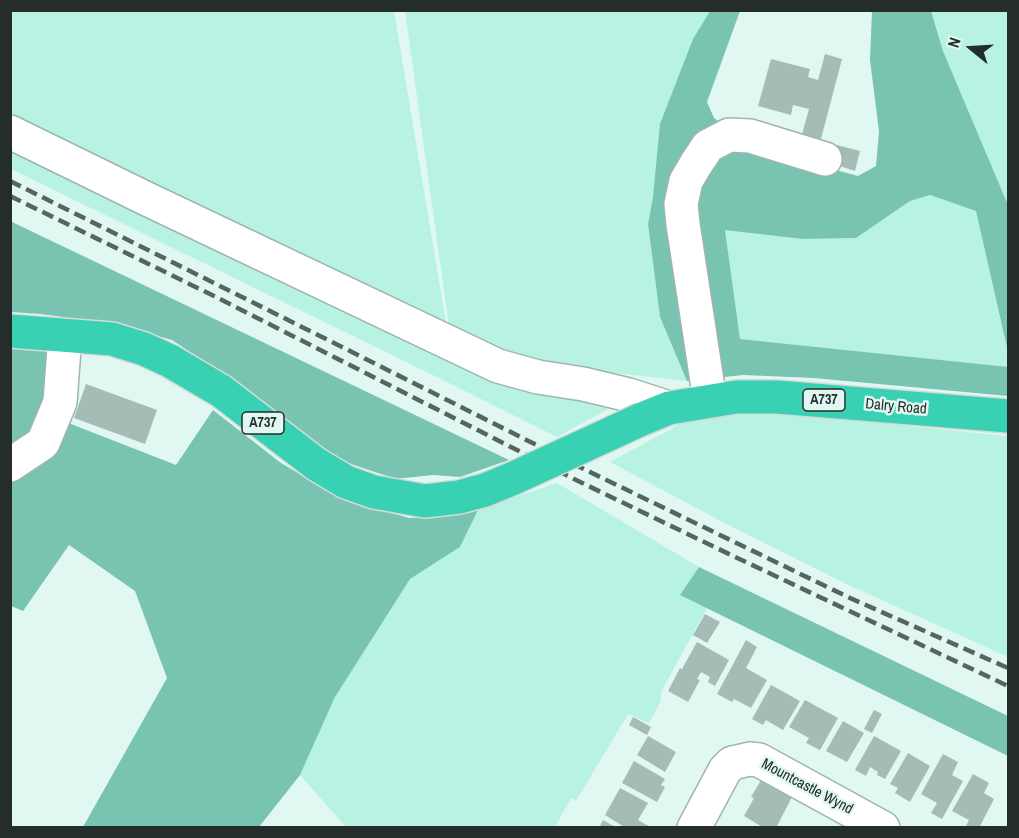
<!DOCTYPE html>
<style>
body{margin:0}
#map{position:relative;width:1019px;height:838px;overflow:hidden;background:#e0f8f1;font-family:"Archivo Narrow",sans-serif}
canvas{display:block}
.frame{position:absolute;inset:0;border:12px solid #242d2a;pointer-events:none}
.north{position:absolute;left:941px;top:18px;width:60px;height:60px;-webkit-text-stroke:4px #e0f8f1;paint-order:stroke;rotate:288deg;font-size:16px;font-weight:700;line-height:24px;text-align:center;color:#242d2a}
.north::after{content:'';display:block;margin:auto;width:21px;height:27px;background:#242d2a;clip-path:polygon(50% 0,100% 100%,50% 72%,0 100%)}
</style>
<div id="map">
<canvas width="1019" height="838"></canvas>
<div class="frame"></div>
<div class="north">N</div>
</div>
<script>
const ctx = document.querySelector('canvas').getContext('2d');
ctx.lineJoin = 'round';
function paint(path, color) {
  ctx.fillStyle = color;
  ctx.fill(path, 'evenodd');
}
function shape(rows) {
  const path = new Path2D();
  for (const r of rows) {
    path.moveTo(r[0], r[1]);
    for (let i = 2; i < r.length; i += 2) path.lineTo(r[i], r[i + 1]);
  }
  return path;
}
function trace(path, color, width, dash) {
  ctx.strokeStyle = color;
  ctx.lineWidth = width;
  ctx.lineCap = dash ? 'butt' : 'round';
  ctx.setLineDash(dash || []);
  ctx.stroke(path);
}
function label(font, color, halo, rows, align = 'center') {
  ctx.font = font + ' "Archivo Narrow",sans-serif';
  ctx.lineWidth = 5;
  ctx.setLineDash([]);
  ctx.textBaseline = 'middle';
  ctx.strokeStyle = halo;
  ctx.fillStyle = color;
  for (const [text, x, y, turn = 0] of rows) {
    ctx.save();
    ctx.translate(x, y);
    ctx.rotate((+turn || 0) * Math.PI / 180);
    ctx.textAlign = isNaN(turn) ? turn : align;
    if (halo) ctx.strokeText(text, 0, 0);
    ctx.fillText(text, 0, 0);
    ctx.restore();
  }
}
const green = shape([
 [10,11,394,11,447,329,11,114],
 [405,11,710,11,693,39,653,197,648,224,660,317,687,381,507,361,449,326],
 [931,11,1008,11,1008,205,943,51],
 [10,143,502,381,608,409,557,437,439,378,11,169],
 [930,195,976,211,1008,352,1008,367,740,339,725,229,803,239,856,238,910,201],
 [755,412,878,423,1008,436,1008,657,853,587,719,520,610,462,686,421],
 [557,483,699,567,680,595,707,608,662,690,660,703,649,723,628,714,576,801,571,798,555,827,346,827,300,775,335,697,410,579,460,547,478,510]
]);
const forest = shape([
 [710,11,740,11,707,102,714,118,751,147,858,176,876,166,879,131,870,60,872,11,931,11,943,51,1008,205,1008,352,976,211,930,195,910,201,856,238,803,239,725,230,740,339,1008,367,1008,396,814,378,743,375,687,381,660,317,648,224,653,197,660,124,693,39],
 [10,221,509,460,460,477,433,475,396,479,345,462,306,439,238,384,172,340,114,324,41,314,11,312],
 [10,342,57,346,48,415,176,465,213,410,281,463,322,487,367,506,409,518,443,517,478,510,460,547,410,579,335,697,300,775,259,827,83,827,167,678,135,591,69,545,23,611,11,606],
 [699,567,1008,716,1008,756,680,595]
]);
const building = shape([
 [825,54,842,59,821,139,802,134,809,109,793,105,791,115,758,106,771,59,810,69,808,77,818,80],
 [837,145,860,151,855,171,831,163],
 [86,384,157,410,145,444,74,418],
 [705,614,720,622,707,643,693,635],
 [746,640,757,647,746,668,767,680,751,708,734,699,732,702,717,694],
 [697,642,729,660,715,686,708,682,710,677,701,672,697,679,700,680,688,702,668,691,680,668,682,669],
 [771,685,800,701,783,730,766,720,763,725,752,719],
 [805,700,838,718,820,750,806,743,809,738,789,727],
 [874,710,882,714,872,733,864,729],
 [633,717,651,727,647,735,629,725],
 [843,721,864,733,847,762,826,751],
 [648,736,676,752,665,772,637,755],
 [874,736,901,751,885,779,877,775,878,772,870,767,866,776,855,770],
 [908,753,930,766,910,802,895,793,898,788,890,784],
 [943,754,958,762,952,775,963,781,942,819,931,813,937,803,921,794],
 [634,761,665,779,661,785,665,787,657,802,622,783],
 [973,774,989,783,984,793,994,799,979,828,965,828,969,820,952,811],
 [761,780,792,797,776,828,764,828,744,816,754,798,751,797],
 [620,788,648,803,638,820,652,828,626,828,605,815],
 [603,820,617,828,599,828]
]);
const minor = shape([
 [10,132,147,199,498,366,538,377,583,384,629,395,669,408],
 [710,401,683,224,681,204,686,181,696,164,708,146,729,135,750,136,825,159],
 [10,465,43,443,60,402,65,335],
 [694,828,725,770,732,763,750,759,759,760,883,828]
]);
const highway = shape([
 [10,331,112,339,144,349,170,361,221,391,316,464,346,482,374,492,425,501,459,497,485,490,514,478],
 [642,419,669,408,736,397,777,397,1008,416]
]);
const rail = shape([
 [10,181,340,346,592,473,850,598,1008,668],
 [10,196,214,296,574,479,731,555,1008,686]
]);
const highwayBridge = shape([
 [514,478,642,419]
]);
const shields = [
 [824,400,42],
 [263,423,42]
];
const shieldNames = [
 ["A737",824,400],
 ["A737",263,423]
];
const streetNames = [
 ["Dalry Road",896,407,5],
 ["Mountcastle Wynd",807,787,28]
];
paint(green, '#b7f2e2');
paint(forest, '#78c4b1');
paint(building, '#a5bcb6');
trace(minor, '#9fb5af', 36);
trace(highway, '#d8d9d9', 36);
trace(minor, '#fff', 33);
trace(highway, '#38d1b3', 33);
trace(rail, '#576460', 4.5, [12, 6]);
trace(highwayBridge, '#d8d9d9', 36, []);
trace(highwayBridge, '#38d1b3', 33);
for (const [x, y, w] of shields) {
  const box = new Path2D();
  box.roundRect(x - w / 2, y - 11, w, 22, 4.5);
  ctx.fillStyle = '#e0f8f1';
  ctx.fill(box);
  trace(box, '#242d2a', 1.5);
}
label('bold 14px', '#242d2a', null, shieldNames);
label('15px', '#242d2a', '#e0f8f1', streetNames);
</script>
